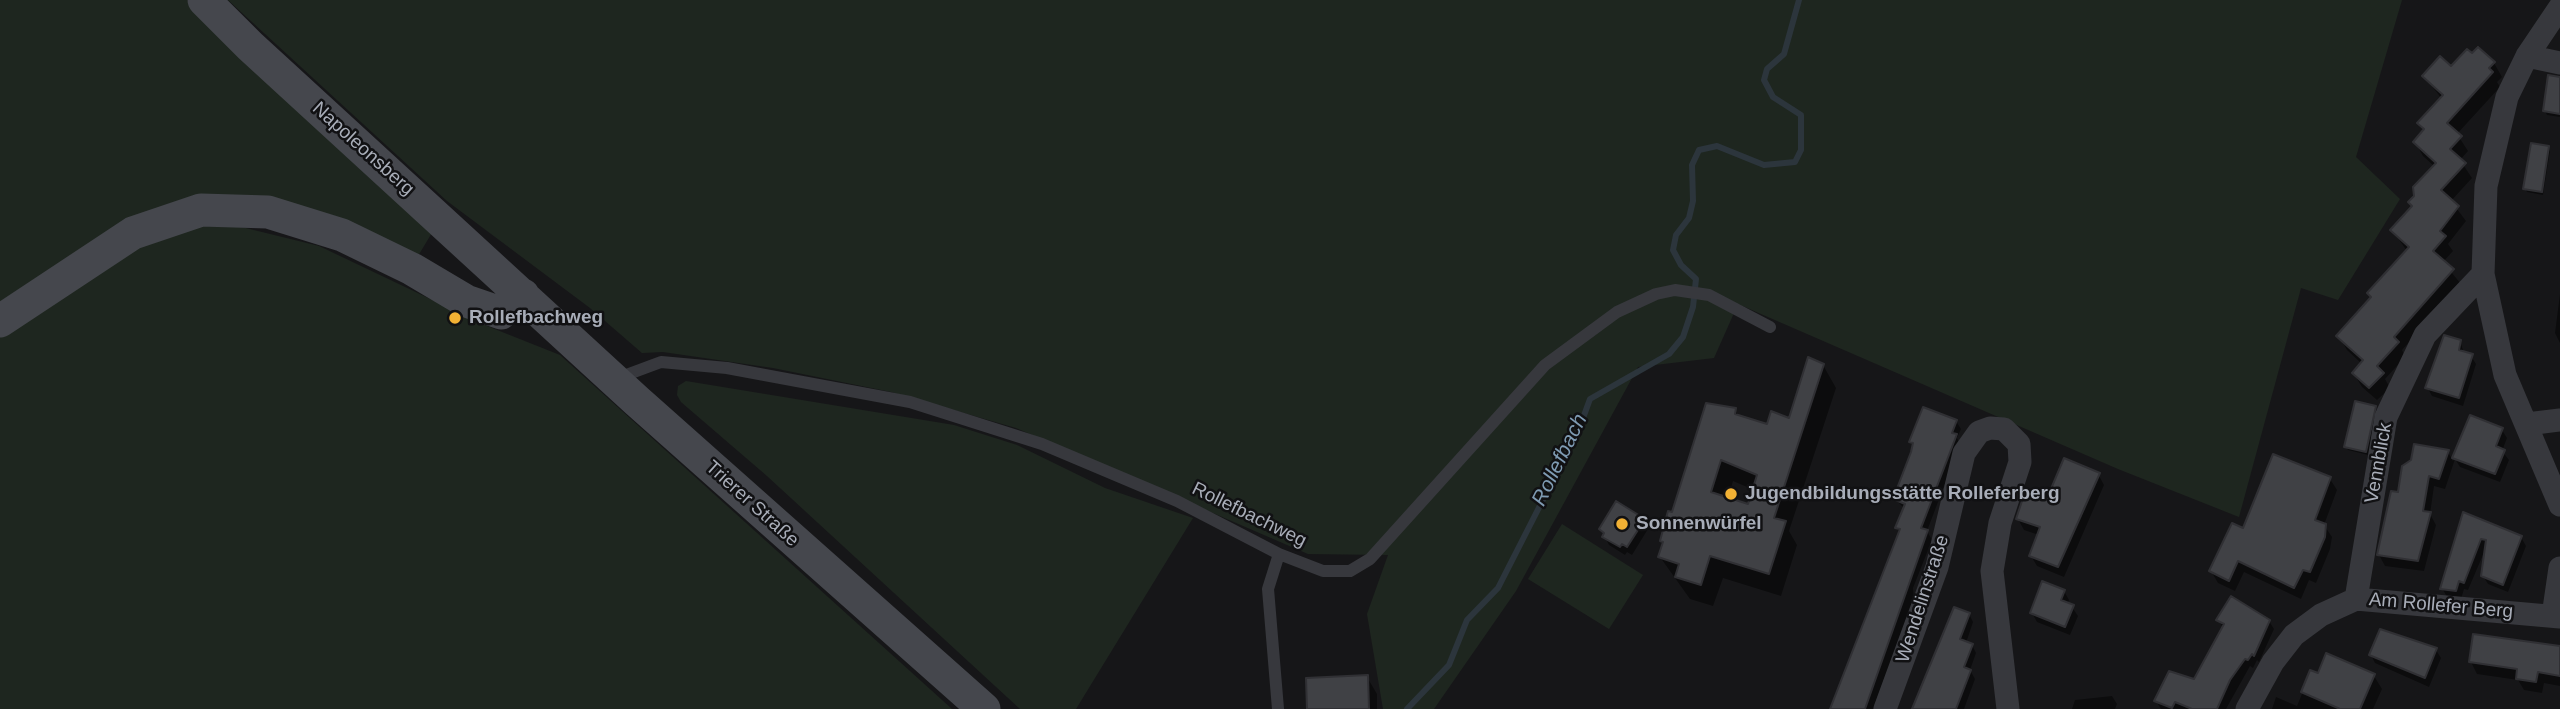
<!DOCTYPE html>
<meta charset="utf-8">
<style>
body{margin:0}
canvas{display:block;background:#161618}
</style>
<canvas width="2560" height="709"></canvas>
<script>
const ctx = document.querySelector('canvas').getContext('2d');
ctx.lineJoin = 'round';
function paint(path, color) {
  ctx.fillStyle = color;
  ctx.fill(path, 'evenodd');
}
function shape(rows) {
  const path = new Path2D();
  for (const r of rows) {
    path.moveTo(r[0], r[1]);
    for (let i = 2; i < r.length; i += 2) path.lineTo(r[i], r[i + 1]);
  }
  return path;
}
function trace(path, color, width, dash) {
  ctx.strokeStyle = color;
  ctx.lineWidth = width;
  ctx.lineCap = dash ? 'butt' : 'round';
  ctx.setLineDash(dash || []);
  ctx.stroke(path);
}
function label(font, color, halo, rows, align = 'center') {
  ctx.font = font + ' Arial,sans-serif';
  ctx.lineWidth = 5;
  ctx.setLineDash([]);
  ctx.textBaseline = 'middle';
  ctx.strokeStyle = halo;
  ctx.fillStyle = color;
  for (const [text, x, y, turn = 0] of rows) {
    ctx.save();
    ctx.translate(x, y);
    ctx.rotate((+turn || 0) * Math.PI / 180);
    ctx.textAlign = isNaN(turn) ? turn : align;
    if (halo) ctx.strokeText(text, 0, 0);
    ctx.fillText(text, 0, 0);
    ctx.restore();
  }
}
const green = shape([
 [0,0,187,0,433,231,415,261,250,195,145,243,217,221,319,246,487,326,560,355,952,709,0,709],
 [228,0,2402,0,2356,157,2400,199,2338,300,2301,288,2239,517,2118,469,1738,304,1714,358,1638,367,1516,591,1434,709,1383,709,1367,614,1388,555,1308,554,1016,428,891,392,773,368,663,352,642,353,590,308,447,201],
 [686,381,954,425,1017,445,1105,488,1193,518,1076,709,1020,709,767,476,681,402,677,395,678,386],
 [1562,524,1643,575,1609,629,1528,579]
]);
const shadow = shape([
 [2494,63,2502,77,2497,82,2500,87,2457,134,2468,151,2460,160,2472,178,2451,201,2466,221,2448,244,2453,251,2443,262,2461,284,2402,350,2405,357,2385,379,2390,388,2377,400,2362,387,2354,374,2362,364,2347,350,2339,336,2372,299,2407,251,2393,231,2413,207,2435,167,2423,156,2415,142,2424,131,2419,124,2442,99,2424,76],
 [2560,94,2560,117,2547,115,2545,111],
 [2548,147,2550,151,2543,195,2527,192,2525,188],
 [2560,294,2560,343,2555,333],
 [2460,341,2464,353,2471,356,2476,364,2463,406,2432,396,2427,387],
 [1823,365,1836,388,1789,531,1797,545,1781,596,1723,578,1713,606,1690,599,1660,557,1673,515,1735,410,1740,418,1769,426,1790,420],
 [1733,481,1754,490,1749,506,1728,499],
 [2375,407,2377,411,2368,455,2348,450,2346,447],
 [2471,417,2502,430,2507,438,2502,451,2509,460,2500,482,2460,467,2455,459,2445,489,2434,486,2430,514,2436,525,2424,571,2385,566,2379,555,2399,494,2448,452,2453,461],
 [1956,421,1961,429,1957,438,1960,444,1927,531,1932,540,1913,588,1914,599,1873,709,1834,709,1901,533,1897,528,1905,509,1895,499,1914,447,1911,442],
 [2098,474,2104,485,2064,577,2037,566,2031,556,2039,535,2024,530,2018,519,2049,498],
 [2330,479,2337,490,2324,525,2332,537,2330,549,2316,583,2309,580,2301,599,2244,572,2235,591,2218,583,2211,571,2244,530],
 [2464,514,2521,537,2526,546,2508,592,2488,584,2483,576,2485,550,2468,590,2464,589,2461,599,2447,597,2442,588],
 [1643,520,1648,529,1632,555,1627,552,1625,555,1609,545,1601,529],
 [2064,591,2069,600,2067,605,2072,607,2078,616,2070,635,2037,622,2032,613],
 [1969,614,1973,622,1966,643,1972,645,1976,653,1970,670,1975,679,1964,709,1914,709],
 [2218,620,2269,621,2274,629,2259,662,2257,660,2253,668,2250,666,2226,709,2161,709,2156,701,2195,681,2224,629],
 [2396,634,2436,650,2441,658,2429,687,2375,663,2371,655],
 [2560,648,2560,686,2544,683,2542,693,2524,690,2518,680,2477,674,2471,662],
 [2311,672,2319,675,2374,676,2382,689,2373,709,2272,709,2276,697,2297,706],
 [1367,677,1377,694,1377,709,1309,709],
 [2112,696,2117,704,2115,709,2072,709,2075,700]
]);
const stream = shape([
 [1407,709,1449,665,1467,620,1498,588,1579,429,1590,399,1669,354,1683,337,1693,307,1696,279,1681,265,1673,250,1676,235,1689,218,1693,201,1692,165,1699,150,1717,146,1764,165,1795,162,1801,150,1801,115,1773,97,1764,80,1767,69,1784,54,1799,0]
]);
const building = shape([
 [2478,47,2495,62,2489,68,2493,72,2447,123,2462,136,2450,149,2466,163,2441,190,2459,206,2440,231,2446,236,2433,251,2454,269,2394,337,2399,342,2377,366,2384,373,2369,388,2352,373,2363,360,2336,336,2371,297,2367,293,2409,247,2390,230,2412,206,2408,202,2414,196,2413,187,2436,163,2413,142,2424,129,2417,123,2443,95,2422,76,2440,56,2451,66,2467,49,2472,53,2478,47],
 [2548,75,2560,77,2560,114,2543,111,2548,75],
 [2531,143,2549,146,2542,192,2523,189,2531,143],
 [2444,335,2461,340,2459,350,2473,354,2459,398,2425,388,2444,335],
 [1808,357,1824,364,1774,518,1786,521,1769,574,1710,556,1701,585,1675,577,1679,564,1658,557,1663,542,1660,541,1668,511,1672,512,1706,403,1736,408,1735,414,1767,424,1771,411,1789,418,1808,357],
 [1721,460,1757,475,1748,504,1711,492,1721,460],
 [2355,401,2376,406,2366,452,2344,447,2355,401],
 [1923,407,1957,420,1952,433,1957,434,1921,528,1928,530,1865,709,1830,709,1900,529,1895,528,1905,504,1893,499,1911,452,1913,443,1909,442,1923,407],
 [2470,415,2503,428,2496,446,2505,450,2495,474,2452,458,2470,415],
 [2414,444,2449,450,2439,479,2429,476,2423,511,2431,512,2418,561,2377,555,2391,491,2398,492,2402,466,2411,460,2414,444],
 [2273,454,2331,477,2315,520,2326,524,2325,537,2310,572,2303,570,2294,588,2238,561,2229,581,2209,571,2232,523,2243,528,2273,454],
 [2064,458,2100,473,2058,567,2029,556,2040,527,2016,519,2026,489,2048,496,2064,458],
 [1616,501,1645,519,1627,547,1622,544,1620,547,1602,537,1604,533,1599,529,1616,501],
 [2463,512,2522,536,2503,585,2481,576,2486,540,2481,539,2464,583,2459,581,2456,591,2440,589,2463,512],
 [2042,581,2065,590,2061,600,2074,605,2065,627,2030,613,2042,581],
 [2231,596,2270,620,2254,656,2252,654,2248,660,2245,659,2230,680,2217,709,2192,709,2175,702,2172,708,2154,701,2169,671,2194,679,2224,624,2216,620,2231,596],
 [1954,607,1970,613,1960,639,1973,644,1964,667,1971,670,1956,709,1912,709,1954,607],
 [2380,629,2437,648,2425,678,2369,655,2380,629],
 [2473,634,2560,646,2560,676,2538,672,2536,682,2516,679,2517,669,2469,662,2473,634],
 [2326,653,2375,674,2360,709,2340,709,2301,692,2310,670,2318,673,2326,653],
 [1368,675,1369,709,1307,709,1306,678,1368,675]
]);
const lane = shape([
 [618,378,661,362,727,368,910,402,1042,444,1177,501,1279,554,1323,571,1350,571,1370,559,1545,365,1617,312,1656,294,1675,290,1709,295,1770,327],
 [1278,709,1268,589,1279,554]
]);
const street = shape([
 [2560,7,2527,56,2507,97,2486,186,2483,274,2505,375,2560,505],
 [2527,56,2560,63],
 [2527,424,2560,420],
 [2356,599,2386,417,2425,335,2483,274],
 [2553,616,2560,568],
 [1885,709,1937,567,1964,453,1979,432,1990,428,2004,429,2019,444,2020,462,2000,523,1992,571,2008,709],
 [2247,709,2273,662,2294,635,2321,615,2356,599,2560,617]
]);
const secondary = shape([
 [204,0,250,46,637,401,984,709],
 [0,321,133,233,201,210,268,212,342,235,412,269,466,301,501,313,523,295]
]);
const markers = [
 [455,318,7,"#f2b134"],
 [1731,494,7,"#f2b134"],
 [1622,524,7,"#f2b134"]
];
const streetNames = [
 ["Napoleonsberg",363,149,42],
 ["Vennblick",2379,463,-80],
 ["Trierer Straße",752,504,42],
 ["Rollefbachweg",1249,515,26],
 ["Wendelinstraße",1923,599,-72],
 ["Am Rollefer Berg",2441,606,5]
];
const poiNames = [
 ["Rollefbachweg",469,318],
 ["Jugendbildungsstätte Rolleferberg",1745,494],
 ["Sonnenwürfel",1636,524]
];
const waterNames = [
 ["Rollefbach",1560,460,-64]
];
paint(green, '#1e261f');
paint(shadow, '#0007');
trace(stream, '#2c353c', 6);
paint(building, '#404145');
trace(building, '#303034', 2);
trace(lane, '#37383d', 12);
trace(street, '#37383d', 23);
trace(secondary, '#45474d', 33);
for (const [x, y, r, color] of markers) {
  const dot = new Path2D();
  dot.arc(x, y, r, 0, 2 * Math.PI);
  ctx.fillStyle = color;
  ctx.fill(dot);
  trace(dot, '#111113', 2.5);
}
label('19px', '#a8adb8', '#111113', streetNames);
label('bold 19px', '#a8adb8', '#111113', poiNames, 'left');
label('italic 21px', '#7f9bb3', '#111113', waterNames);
</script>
